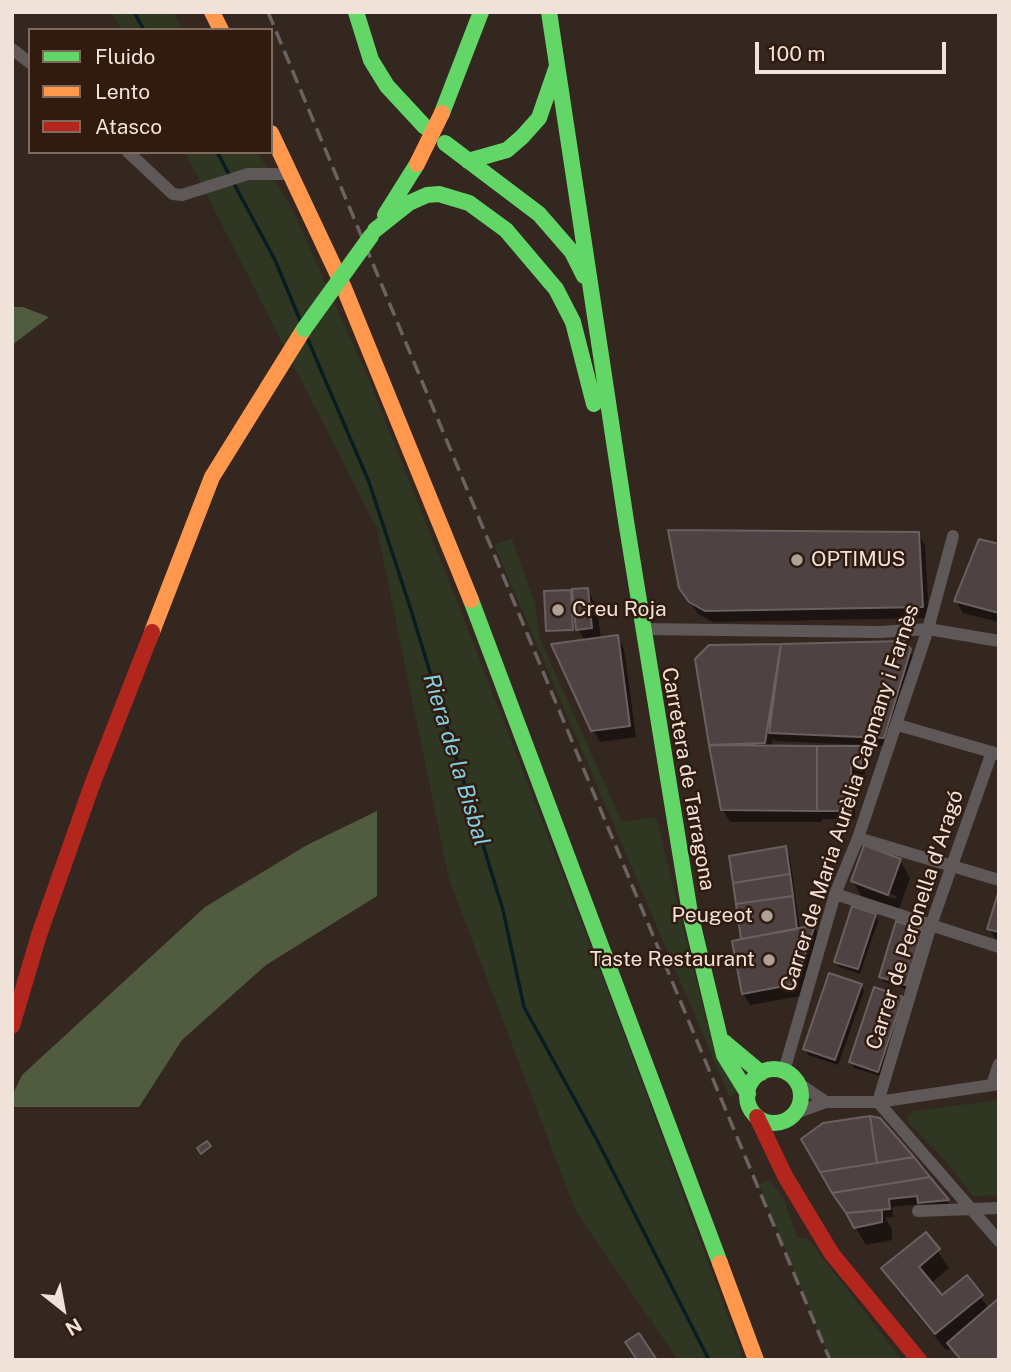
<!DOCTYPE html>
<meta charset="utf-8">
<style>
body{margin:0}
#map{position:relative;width:1011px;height:1372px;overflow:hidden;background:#332720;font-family:"Public Sans",sans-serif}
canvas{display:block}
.frame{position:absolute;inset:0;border:14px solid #f1e2d9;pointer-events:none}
.legend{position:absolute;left:28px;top:28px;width:245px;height:126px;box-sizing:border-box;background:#301b0e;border:2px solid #7d6b5f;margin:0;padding:9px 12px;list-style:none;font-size:21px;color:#f1e2d9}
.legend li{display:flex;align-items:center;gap:14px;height:35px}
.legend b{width:35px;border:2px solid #7d6b5f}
.north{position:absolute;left:28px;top:1274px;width:70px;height:70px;-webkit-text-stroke:5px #301b0e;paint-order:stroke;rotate:149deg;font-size:19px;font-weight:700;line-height:28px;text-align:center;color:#f1e2d9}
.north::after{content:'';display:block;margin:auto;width:24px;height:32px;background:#f1e2d9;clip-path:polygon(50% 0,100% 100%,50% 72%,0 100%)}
.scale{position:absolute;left:755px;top:42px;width:191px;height:32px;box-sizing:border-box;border:4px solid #f1e2d9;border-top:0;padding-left:9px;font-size:21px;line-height:24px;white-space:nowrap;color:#f1e2d9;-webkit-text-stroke:5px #301b0e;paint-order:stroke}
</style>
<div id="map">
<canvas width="1011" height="1372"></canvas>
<div class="frame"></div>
<ul class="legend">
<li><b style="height:9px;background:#63d668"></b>Fluido</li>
<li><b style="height:9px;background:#ff974d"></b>Lento</li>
<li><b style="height:9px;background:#b3261e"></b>Atasco</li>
</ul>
<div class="north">N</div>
<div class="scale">100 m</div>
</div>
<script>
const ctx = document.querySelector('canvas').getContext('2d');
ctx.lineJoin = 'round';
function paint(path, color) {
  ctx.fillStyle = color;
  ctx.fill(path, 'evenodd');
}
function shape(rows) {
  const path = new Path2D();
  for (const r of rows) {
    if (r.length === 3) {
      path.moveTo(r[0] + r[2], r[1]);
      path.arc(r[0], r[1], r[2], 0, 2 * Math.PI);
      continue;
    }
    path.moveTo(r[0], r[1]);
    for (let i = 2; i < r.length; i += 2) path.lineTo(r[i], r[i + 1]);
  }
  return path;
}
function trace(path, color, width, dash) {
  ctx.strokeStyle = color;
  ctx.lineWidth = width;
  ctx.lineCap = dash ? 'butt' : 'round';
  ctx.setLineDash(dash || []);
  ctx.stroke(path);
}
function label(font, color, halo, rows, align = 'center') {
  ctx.font = font + ' "Public Sans",sans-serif';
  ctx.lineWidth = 5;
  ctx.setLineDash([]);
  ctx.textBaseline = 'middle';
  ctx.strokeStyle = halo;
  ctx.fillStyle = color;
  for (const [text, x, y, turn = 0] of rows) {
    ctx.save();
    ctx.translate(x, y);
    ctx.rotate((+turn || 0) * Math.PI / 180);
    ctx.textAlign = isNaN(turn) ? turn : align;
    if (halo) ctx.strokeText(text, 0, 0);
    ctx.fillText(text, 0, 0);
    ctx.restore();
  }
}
const green = shape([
 [111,12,173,12,183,30,122,30],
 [185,152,257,152,293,211,369,380,467,627,609,994,744,1360,678,1360,576,1212,449,879,377,529],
 [512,539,535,604,540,639,622,822,656,817,707,1023,721,1063,739,1088,730,1098,494,544],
 [999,1100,999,1195,973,1196,945,1160,906,1120,913,1111],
 [770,1180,785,1201,797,1238,807,1238,902,1360,830,1360,759,1184]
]);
const forest = shape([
 [12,307,23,307,49,317,12,345],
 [377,811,377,896,266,965,182,1040,139,1107,12,1107,12,1096,22,1075,205,907,307,845]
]);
const shadow = shape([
 [918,533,925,545,929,618,713,622,698,614,689,601],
 [999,546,999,622,963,613,956,601],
 [587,589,597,608,601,639,617,637,624,649,636,737,600,742,593,730,585,641,578,629],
 [570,591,573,597,573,631,548,632],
 [904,643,915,659,889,746,775,741,773,738,772,747,859,748,859,745,865,757,865,775,855,775,855,819,822,819,822,822,730,822,723,810,697,660,709,646],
 [785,848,790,857,800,930,814,927,821,939,801,996,750,1005,743,993,743,940,731,857],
 [900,860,910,878,898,912,863,899,853,881],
 [865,885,897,896,895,899,865,888],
 [999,896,999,945,989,928],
 [875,915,878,921,860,974,839,967,836,962],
 [922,931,925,937,909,990,884,982,880,976],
 [861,985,864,991,838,1065,808,1055,805,1049],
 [902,998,905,1004,881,1076,854,1068,851,1062],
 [879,1120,952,1208,925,1211,921,1204,892,1207,893,1217,885,1218,892,1229,892,1240,866,1245,829,1183],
 [926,1234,949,1268,930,1284,942,1298,966,1278,989,1309,999,1360,958,1360,951,1348,947,1351,894,1287,883,1269]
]);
const stream = shape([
 [134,12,144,30],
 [217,152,230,176],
 [233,182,275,260,300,320],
 [308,340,369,482,410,607,503,910,524,1007,597,1140,709,1360]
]);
const building = shape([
 [668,530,919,532,923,607,705,611,689,602,679,588,668,530],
 [979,539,999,544,999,613,954,601,979,539],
 [588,588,592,628,576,630,572,589,588,588],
 [571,590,573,630,546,631,544,591,571,590],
 [618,635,630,726,591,731,551,644,618,635],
 [904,641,911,649,884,738,769,733,781,644,904,641],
 [781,644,765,743,709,745,695,659,709,645,781,644],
 [709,745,817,746,817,811,721,810,709,745],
 [817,746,861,746,861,766,851,766,851,811,817,811,817,746],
 [864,845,901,859,888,895,851,881,864,845],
 [786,846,790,874,733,883,729,856,786,846],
 [790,874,793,896,736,904,733,883,790,874],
 [999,890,999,932,987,929,999,890],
 [793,896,797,929,741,939,736,904,793,896],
 [852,906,876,914,858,969,834,962,852,906],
 [896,921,923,930,906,985,879,977,896,921],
 [815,925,795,984,742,994,732,941,815,925],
 [829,973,862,984,835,1060,803,1049,829,973],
 [874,987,903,997,878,1072,849,1062,874,987],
 [870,1116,877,1163,820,1172,801,1139,823,1123,870,1116],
 [870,1116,880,1118,914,1157,877,1163,870,1116],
 [207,1141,211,1146,201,1154,197,1148,207,1141],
 [914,1157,930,1177,832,1193,820,1172,914,1157],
 [930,1177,949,1200,918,1203,917,1196,889,1199,890,1209,846,1213,832,1193,930,1177],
 [882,1210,882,1222,854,1228,846,1213,882,1210],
 [926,1232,940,1249,919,1267,942,1295,967,1275,983,1295,935,1334,881,1268,926,1232],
 [999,1298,999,1360,961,1360,947,1343,999,1298],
 [639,1333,657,1360,637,1360,625,1342,639,1333]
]);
const street = shape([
 [12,49,30,63],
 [128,152,173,194,182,195,248,174,291,174],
 [643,629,880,632,928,629,999,641],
 [898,725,998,754],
 [992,752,931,925,878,1102,999,1241],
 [858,838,999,880],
 [835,894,999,947],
 [784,1071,835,894,858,838,928,629,953,536],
 [798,1083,826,1102],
 [992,1085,999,1064],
 [795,1113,826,1102,878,1102,999,1084],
 [918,1211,999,1208]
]);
const fast = shape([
 [356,12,371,60,387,86,425,127],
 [549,12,626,521],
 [442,113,481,12],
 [445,143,539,214,572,252,584,276],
 [468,161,507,150,522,137,539,118,557,66],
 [385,215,417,164],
 [375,230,409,203,427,195,439,194,469,203,506,230,556,289,573,322,594,404],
 [626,521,690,913,724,1055,748,1094],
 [471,600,720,1263],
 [724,1042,761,1073],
 [774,1096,27]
]);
const slow = shape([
 [212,12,221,30],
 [271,133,344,288,471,600],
 [152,632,212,477,304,329],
 [720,1263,756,1360]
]);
const jam = shape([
 [12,1026,39,935,92,785,152,632],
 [757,1117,785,1176,832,1254,919,1360]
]);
const rail = shape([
 [268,12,830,1360]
]);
const fastBridge = shape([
 [304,329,371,236]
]);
const slowBridge = shape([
 [417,164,442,113]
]);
const markers = [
 [797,560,7,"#aea198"],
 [558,610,7,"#aea198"],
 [767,916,7,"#aea198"],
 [769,960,7,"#aea198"]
];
const poiNames = [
 ["OPTIMUS",811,560],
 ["Creu Roja",572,610],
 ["Peugeot",753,916,"right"],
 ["Taste Restaurant",755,960,"right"]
];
const streetNames = [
 ["Carretera de Tarragona",688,779,80],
 ["Carrer de Maria Aurèlia Capmany i Farnès",850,798,-72],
 ["Carrer de Peronella d'Aragó",915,920,-72]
];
const waterNames = [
 ["Riera de la Bisbal",456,760,73]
];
paint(green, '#2f3722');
paint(forest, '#505b3f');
paint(shadow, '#0007');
trace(stream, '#081d21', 3.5);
paint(building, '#4e4242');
trace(building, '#6b6060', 2);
trace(street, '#5f5858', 12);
trace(fast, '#63d668', 16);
trace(slow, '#ff974d', 16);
trace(jam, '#b3261e', 16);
trace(rail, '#6a6361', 3.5, [14, 7]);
trace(fastBridge, '#63d668', 16);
trace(slowBridge, '#ff974d', 16);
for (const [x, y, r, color] of markers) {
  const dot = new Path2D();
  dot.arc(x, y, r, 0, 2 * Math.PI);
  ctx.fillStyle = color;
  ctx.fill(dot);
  trace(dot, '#301b0e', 2.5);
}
label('21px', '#f1e2d9', '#301b0e', poiNames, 'left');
label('21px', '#f1e2d9', '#301b0e', streetNames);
label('italic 23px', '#81d0e3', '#301b0e', waterNames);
</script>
